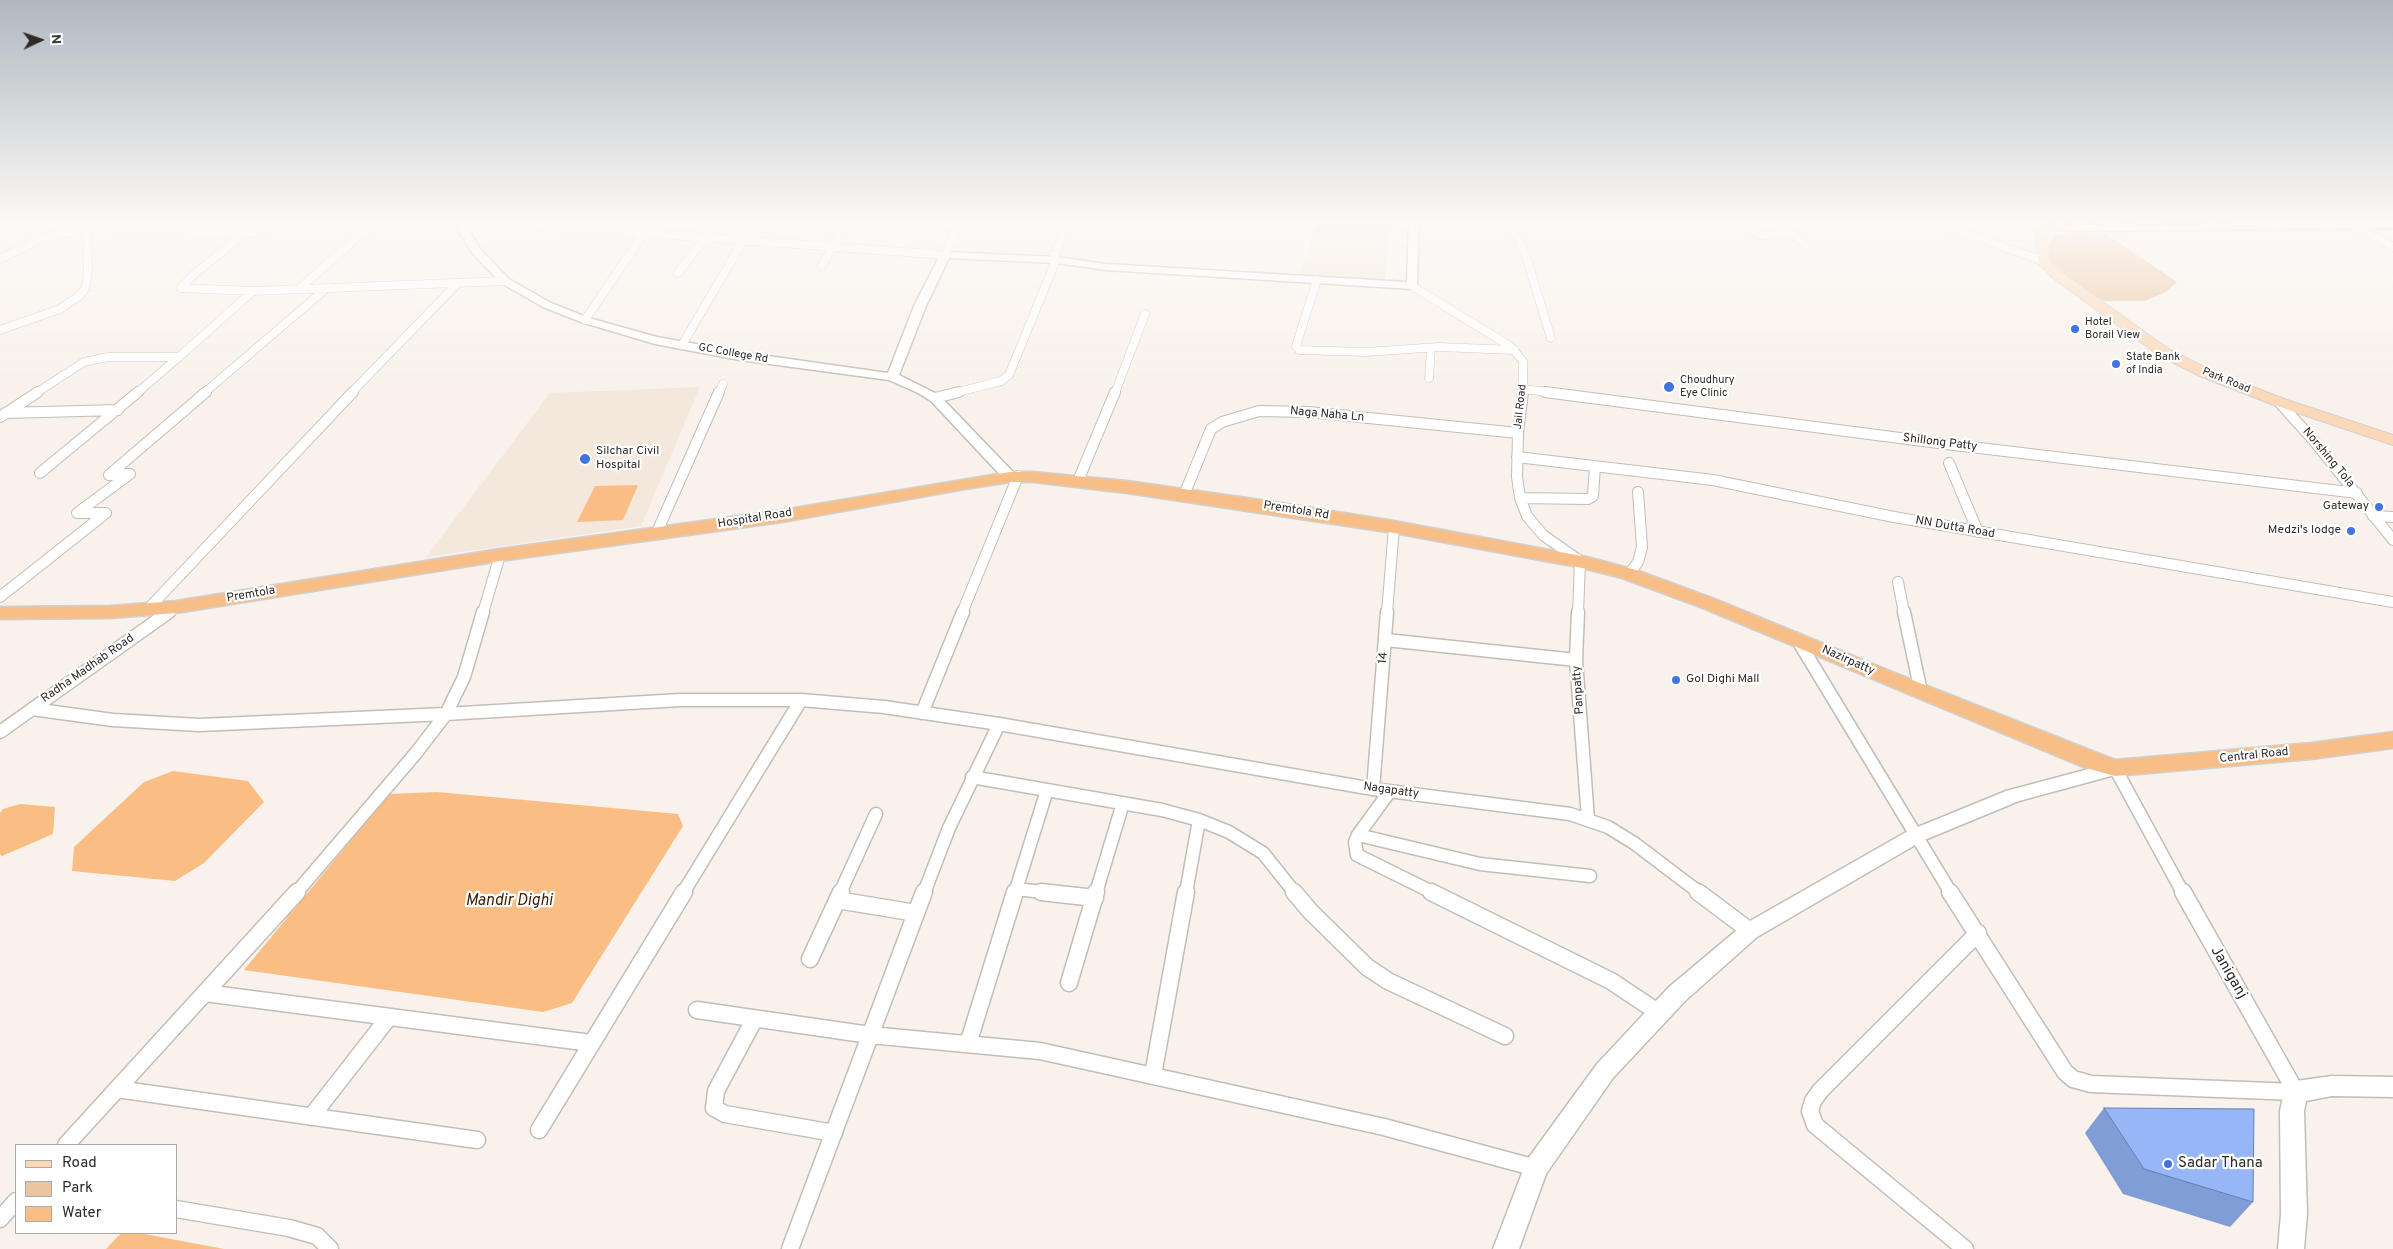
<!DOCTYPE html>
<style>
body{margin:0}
#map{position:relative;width:2393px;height:1249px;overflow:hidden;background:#f9f2ec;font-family:Overpass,sans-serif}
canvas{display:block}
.legend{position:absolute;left:15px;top:1144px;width:162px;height:90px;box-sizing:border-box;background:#fff;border:1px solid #abaaa9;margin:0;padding:6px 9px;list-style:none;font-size:15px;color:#2e2b29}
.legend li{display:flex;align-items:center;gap:10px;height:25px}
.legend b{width:25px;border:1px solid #abaaa9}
.north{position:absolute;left:15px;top:15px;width:50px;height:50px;-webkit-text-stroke:4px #fff;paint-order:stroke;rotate:87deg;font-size:14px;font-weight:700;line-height:20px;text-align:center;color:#2e2b29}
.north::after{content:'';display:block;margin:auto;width:18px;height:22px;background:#2e2b29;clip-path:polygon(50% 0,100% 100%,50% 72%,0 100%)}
</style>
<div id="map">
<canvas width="2393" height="1249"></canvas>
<ul class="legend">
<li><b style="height:6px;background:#fbd8b8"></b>Road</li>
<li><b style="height:14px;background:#ebc4a0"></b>Park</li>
<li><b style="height:14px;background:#fabd84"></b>Water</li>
</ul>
<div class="north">N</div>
</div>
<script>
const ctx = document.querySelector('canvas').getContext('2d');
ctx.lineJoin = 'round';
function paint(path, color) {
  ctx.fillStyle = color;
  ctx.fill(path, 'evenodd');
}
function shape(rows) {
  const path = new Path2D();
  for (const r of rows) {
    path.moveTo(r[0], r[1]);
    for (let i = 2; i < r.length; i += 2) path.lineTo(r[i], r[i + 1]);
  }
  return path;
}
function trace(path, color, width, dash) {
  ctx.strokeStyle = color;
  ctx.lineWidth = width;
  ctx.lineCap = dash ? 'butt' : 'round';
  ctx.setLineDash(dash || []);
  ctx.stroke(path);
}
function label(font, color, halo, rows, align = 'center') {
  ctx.font = font + ' Overpass,sans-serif';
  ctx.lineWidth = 4.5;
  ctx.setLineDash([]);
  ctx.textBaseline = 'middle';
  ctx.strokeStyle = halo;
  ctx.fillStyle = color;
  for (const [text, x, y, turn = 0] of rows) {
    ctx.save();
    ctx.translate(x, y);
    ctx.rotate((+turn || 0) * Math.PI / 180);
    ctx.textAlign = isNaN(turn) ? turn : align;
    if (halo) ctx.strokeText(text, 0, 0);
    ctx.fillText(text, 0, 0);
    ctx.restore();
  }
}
const built = shape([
 [1319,220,1392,220,1384,286,1298,277],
 [700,387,641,526,426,557,550,393]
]);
const green = shape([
 [2079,231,2106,234,2177,282,2166,292,2145,301,2104,301,2084,291,2052,268,2047,254,2051,240,2056,235]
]);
const water = shape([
 [638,485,623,520,577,522,595,486],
 [173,771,248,781,264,802,204,863,175,881,72,871,74,847,144,782],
 [437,792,678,814,683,826,572,1003,543,1012,244,970,389,794],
 [20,804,55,807,53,834,2,856,0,854,0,813,3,809],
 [121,1233,139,1233,224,1249,106,1249]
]);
const streetFar3 = shape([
 [79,220,83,225,89,226,158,231],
 [174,220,158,231,253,233,262,230,276,220],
 [1509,220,1526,256,1551,338],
 [1739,220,1760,235,1793,234,1806,245],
 [1929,220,2043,261],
 [2150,220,2160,227],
 [2269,220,2279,226],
 [2319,220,2329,226],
 [457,222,574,228,945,255,960,220],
 [2354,225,2393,247],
 [611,231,619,220],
 [245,233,192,276,181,288,253,291,505,281],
 [0,259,45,237,99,227],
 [822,266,846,220],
 [678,273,718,220],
 [1317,280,1296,346,1299,350,1366,352,1439,347,1514,350],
 [1412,286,1510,346,1523,361,1523,393],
 [299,289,377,220],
 [585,320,653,220],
 [0,330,60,309,79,296,85,289,88,270,87,229],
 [682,345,743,241],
 [1429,378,1431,348],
 [1523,389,1555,393],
 [36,393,84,362,108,357,179,357,253,291],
 [137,393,179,357],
 [204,393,328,287],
 [351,393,457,284],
 [719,393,723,384],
 [954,393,1001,381,1009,375,1056,260,1055,255,1068,220],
 [1115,393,1145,314]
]);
const streetFar2 = shape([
 [1523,392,1518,433,1517,477,1520,498,1527,516,1543,535,1580,561,1578,613],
 [1545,392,1946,444,2357,493],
 [935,398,959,392],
 [2279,402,2314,441,2393,540],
 [5,413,118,410],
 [0,417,38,392],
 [1517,457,1713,480,1894,517,2393,602],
 [1949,463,1978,532],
 [40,473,138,392],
 [109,475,206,392],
 [1078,481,1115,392],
 [1184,495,1211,429,1222,422,1259,411,1309,412,1518,433],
 [1520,498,1588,499,1593,496,1595,466],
 [2373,516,2393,517],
 [657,532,719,392],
 [1629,574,1638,562,1642,547,1638,492],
 [1898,582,1904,613],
 [0,597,106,513,77,513,130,474,109,475],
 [148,609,353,392],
 [167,613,176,607],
 [483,613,500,555],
 [962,613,1018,476],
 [1387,613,1394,527]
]);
const streetFar1 = shape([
 [1578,612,1576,660,1588,819],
 [1904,612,1921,692],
 [1797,639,1951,893],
 [1386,640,1576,660],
 [32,709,113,720,199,725,446,714,680,700,801,700,884,707,999,724,1373,789,1570,814,1608,827,1634,843,1700,893],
 [922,713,963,612],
 [0,732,169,612],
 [2115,768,2183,893],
 [972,777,1162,810,1199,820,1229,832,1263,853,1295,893],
 [1373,789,1387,612],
 [1390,791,1358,835,1355,842,1357,855,1434,893],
 [1358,835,1480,864,1590,876],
 [1016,889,1052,893],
 [296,893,416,753,446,714,464,677,483,612],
 [683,893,801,700],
 [840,893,876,814],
 [924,893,949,828,999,724],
 [1015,893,1047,790],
 [1096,893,1123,803],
 [1186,893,1199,820]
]);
const street = shape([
 [1041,892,1095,898],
 [1294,892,1310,911,1367,967,1388,981,1505,1036],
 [1431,892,1611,981,1659,1013],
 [1698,892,1750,931],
 [1950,892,2065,1072,2073,1079,2091,1084,2296,1092],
 [2183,892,2296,1092],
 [837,900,916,913],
 [810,959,841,892],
 [1069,983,1096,892],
 [205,993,591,1043],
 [697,1010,870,1035,1040,1051,1384,1127,1536,1168],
 [754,1020,716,1091,714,1108,725,1114,834,1133],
 [968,1044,1015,892],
 [1153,1075,1186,892],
 [117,1089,477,1140],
 [311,1117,389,1017],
 [539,1130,684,892],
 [66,1145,297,892],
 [176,1209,289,1228,317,1236,330,1249],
 [0,1219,16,1201],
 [790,1249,924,892],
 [1965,1249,1815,1125,1810,1111,1813,1101,1820,1091,1978,933]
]);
const secondary = shape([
 [452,220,462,220,481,250,509,279,551,303,589,318,657,337,740,352,888,373,914,306,940,255,945,252,1056,257,1106,264,1407,282,1409,220,1419,220,1417,286,1412,289,1106,270,1056,263,949,258,926,306,899,375,939,395,1015,474,1017,477,1010,481,1005,480,931,401,918,393,889,380,740,360,655,344,581,322,543,307,501,283,473,254,452,220],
 [2393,222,2393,228,2083,231,2048,229,2043,226,2048,223,2083,225,2393,222],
 [2115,762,2122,763,2124,768,2122,773,2019,801,1922,841,1757,937,1685,1001,1613,1078,1546,1174,1519,1249,1493,1249,1527,1160,1597,1064,1669,987,1743,925,1908,831,2006,791,2115,762],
 [2332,1076,2393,1077,2393,1097,2332,1096,2306,1101,2304,1111,2307,1214,2304,1249,2278,1249,2281,1214,2280,1111,2284,1092,2288,1085,2296,1081,2332,1076]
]);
const primary = shape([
 [2048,220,2061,220,2047,232,2049,260,2062,273,2170,350,2210,370,2284,399,2393,435,2393,445,2274,405,2200,376,2160,356,2054,279,2039,264,2035,231,2048,220]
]);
const highway = shape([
 [1010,472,1033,472,1127,481,1275,502,1394,521,1587,557,1636,570,1717,600,1892,672,2115,760,2311,743,2393,732,2393,748,2311,759,2115,776,2086,768,1703,608,1622,578,1578,567,1394,533,1127,493,1033,482,1010,482,965,489,782,522,500,561,176,613,110,618,0,619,0,607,110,606,176,601,500,549,782,510,1010,472]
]);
const wall = shape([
 [2104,1108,2253,1202,2230,1227,2123,1194,2085,1133]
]);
const building = shape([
 [2104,1108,2254,1109,2253,1202,2144,1169,2104,1108]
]);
const markers = [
 [2075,329,5,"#4273e4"],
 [2116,364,5,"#4273e4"],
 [1669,387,6,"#4273e4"],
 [585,459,6,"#4273e4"],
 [2379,507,5,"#4273e4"],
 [2351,531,5,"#4273e4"],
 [1676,680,5,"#4273e4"],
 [2168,1164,5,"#4273e4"]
];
const farPoinames = [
 ["Hotel",2085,323],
 ["Borail View",2085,336],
 ["State Bank",2126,358],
 ["of India",2126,371],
 ["Choudhury",1680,381],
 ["Eye Clinic",1680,394]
];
const farStreetnames = [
 ["GC College Rd",733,354,10],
 ["Park Road",2226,381,22],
 ["Jail Road",1521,407,-84]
];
const streetNames = [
 ["Naga Naha Ln",1327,415,5],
 ["Shillong Patty",1940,443,7],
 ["Norshing Tola",2328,458,50],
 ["Premtola Rd",1296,511,9],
 ["Hospital Road",755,519,-9],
 ["NN Dutta Road",1955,528,10],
 ["Premtola",251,595,-10],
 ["14",1384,658,-85],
 ["Nazirpatty",1848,661,24],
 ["Radha Madhab Road",88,669,-35],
 ["Panpatty",1579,690,-94],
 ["Central Road",2254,756,-6],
 ["Nagapatty",1391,791,8]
];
const poiNames = [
 ["Silchar Civil",596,452],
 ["Hospital",596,466],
 ["Gateway",2369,507,"right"],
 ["Medzi's lodge",2341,531,"right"],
 ["Gol Dighi Mall",1686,680]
];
const nearStreetnames = [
 ["Janiganj",2228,973,60]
];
const nearPoinames = [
 ["Sadar Thana",2178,1164]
];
const nearWaternames = [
 ["Mandir Dighi",509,902]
];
paint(built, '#f4e7db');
paint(green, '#ebc4a0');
paint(water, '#fabd84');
trace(streetFar3, '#c4bdb7', 9);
trace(streetFar2, '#c4bdb7', 12);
trace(streetFar1, '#c4bdb7', 15);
trace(street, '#c4bdb7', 19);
trace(secondary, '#c4bdb7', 3);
trace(primary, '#d1d0d0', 2);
trace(highway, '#d1d0d0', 3);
trace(streetFar3, '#fff', 8);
trace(streetFar2, '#fff', 10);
trace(streetFar1, '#fff', 12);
trace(street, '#fff', 16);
paint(secondary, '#fff');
paint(primary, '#fbd8b8');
paint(highway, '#f8be88');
paint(wall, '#819dd5');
paint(building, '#96b6f8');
trace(building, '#697fae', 1);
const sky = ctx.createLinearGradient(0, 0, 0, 395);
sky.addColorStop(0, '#afb8c0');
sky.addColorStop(0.56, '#fcf9f6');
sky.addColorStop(1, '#fcf9f600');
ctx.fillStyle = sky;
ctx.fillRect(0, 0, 2393, 395);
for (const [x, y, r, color] of markers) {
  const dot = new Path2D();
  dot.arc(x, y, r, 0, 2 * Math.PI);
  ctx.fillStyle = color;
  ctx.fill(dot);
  trace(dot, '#fff', 2);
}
label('11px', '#2e2b29', '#fff', farPoinames, 'left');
label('11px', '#2e2b29', '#fff', farStreetnames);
label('12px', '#2e2b29', '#fff', streetNames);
label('12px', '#2e2b29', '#fff', poiNames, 'left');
label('15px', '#2e2b29', '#fff', nearStreetnames);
label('15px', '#2e2b29', '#fff', nearPoinames, 'left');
label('italic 16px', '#3c230a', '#fff', nearWaternames);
</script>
